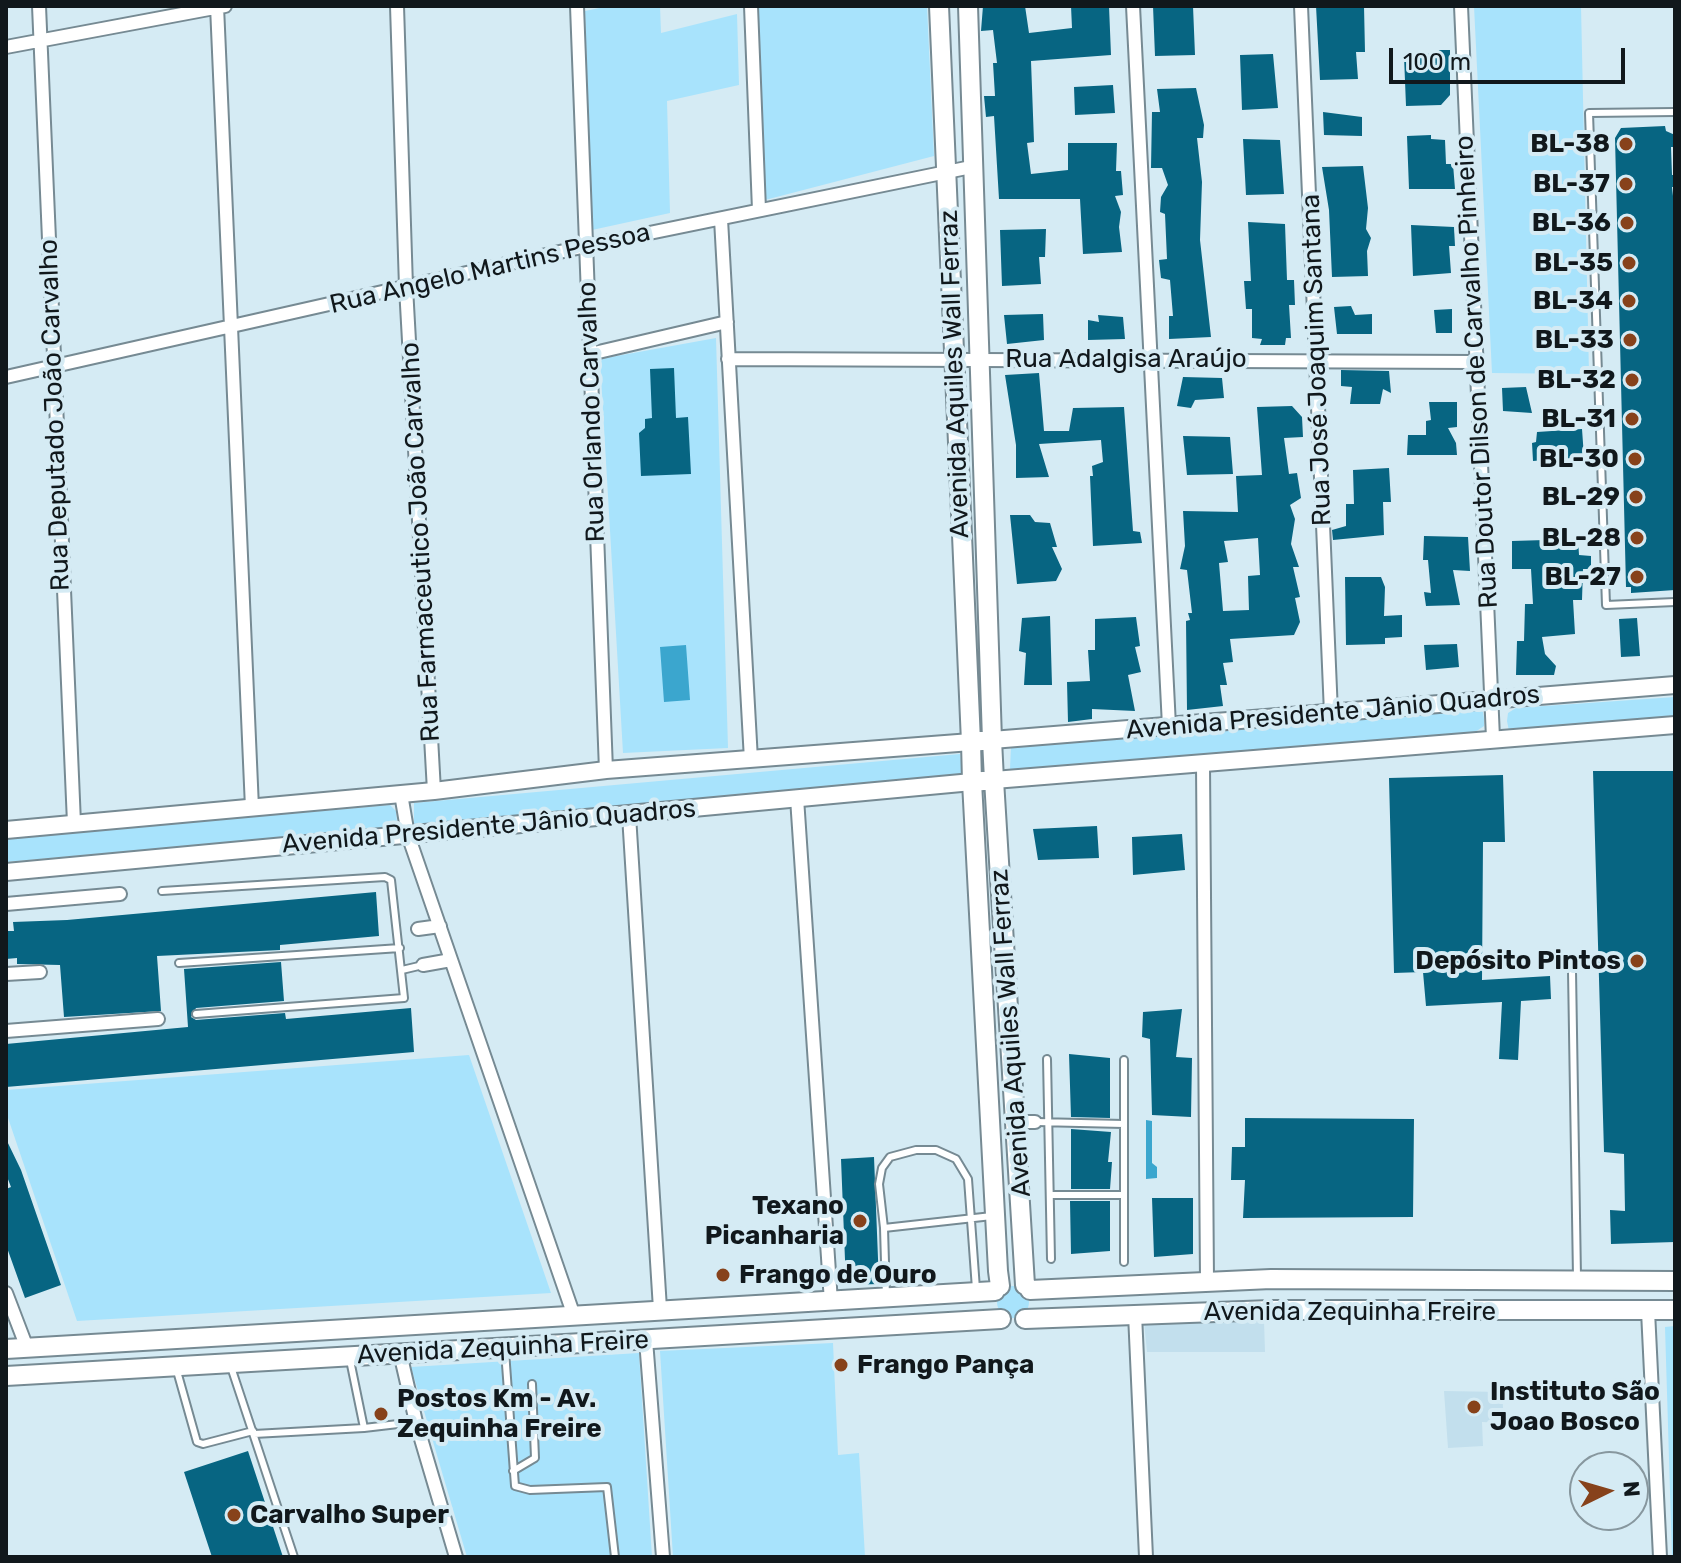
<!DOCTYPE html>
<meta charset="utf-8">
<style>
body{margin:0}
#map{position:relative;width:1681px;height:1563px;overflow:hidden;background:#d5ebf4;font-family:Rubik,sans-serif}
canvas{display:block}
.frame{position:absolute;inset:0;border:8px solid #11181c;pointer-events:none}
.north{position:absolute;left:1569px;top:1451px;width:80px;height:80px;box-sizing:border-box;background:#d5ebf4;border:2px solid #87979e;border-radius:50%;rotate:85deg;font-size:22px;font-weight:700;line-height:32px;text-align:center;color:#11181c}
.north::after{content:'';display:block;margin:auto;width:28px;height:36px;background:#87421b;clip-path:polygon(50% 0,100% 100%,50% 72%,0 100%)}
.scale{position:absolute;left:1389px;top:48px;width:236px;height:36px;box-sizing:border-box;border:4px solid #11181c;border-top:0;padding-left:10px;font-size:24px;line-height:28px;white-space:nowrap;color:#11181c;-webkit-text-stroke:6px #d5ebf4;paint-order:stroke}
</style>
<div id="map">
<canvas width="1681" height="1563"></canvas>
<div class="frame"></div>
<div class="north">N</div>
<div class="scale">100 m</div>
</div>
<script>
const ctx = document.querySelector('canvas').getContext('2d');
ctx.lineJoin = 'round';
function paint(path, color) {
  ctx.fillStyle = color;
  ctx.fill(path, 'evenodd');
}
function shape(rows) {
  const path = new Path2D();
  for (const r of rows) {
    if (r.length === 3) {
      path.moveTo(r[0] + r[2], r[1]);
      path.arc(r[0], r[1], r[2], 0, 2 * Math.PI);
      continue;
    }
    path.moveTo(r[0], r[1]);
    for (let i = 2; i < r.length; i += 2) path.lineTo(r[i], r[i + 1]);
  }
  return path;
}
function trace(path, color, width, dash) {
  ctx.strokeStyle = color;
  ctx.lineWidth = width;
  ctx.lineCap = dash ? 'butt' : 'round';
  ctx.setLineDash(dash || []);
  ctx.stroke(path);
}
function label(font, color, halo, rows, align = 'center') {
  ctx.font = font + ' Rubik,sans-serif';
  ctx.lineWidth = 8;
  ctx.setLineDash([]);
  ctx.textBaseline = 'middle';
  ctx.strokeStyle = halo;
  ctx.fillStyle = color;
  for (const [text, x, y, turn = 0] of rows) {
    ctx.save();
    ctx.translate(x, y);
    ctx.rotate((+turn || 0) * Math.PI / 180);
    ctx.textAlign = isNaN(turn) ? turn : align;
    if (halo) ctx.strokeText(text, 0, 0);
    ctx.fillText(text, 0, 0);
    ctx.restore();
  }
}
const built = shape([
 [1144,1321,1264,1321,1265,1352,1147,1352],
 [1444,1391,1502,1392,1504,1423,1482,1422,1483,1446,1448,1448]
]);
const green = shape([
 [609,6,660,6,661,33,737,14,739,85,667,101,670,213,592,230,585,11],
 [758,6,927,6,934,156,765,200],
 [1474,6,1581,6,1589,374,1492,373],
 [716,338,728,748,623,753,600,359],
 [1675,697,1675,722,1509,731,1507,721,1508,713,1516,708],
 [1476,708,1483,712,1484,719,1484,726,1475,732,1011,772,1010,769,1011,746,1017,745],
 [960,754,963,776,418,828,414,826,414,803],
 [390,805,396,811,397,822,392,828,6,862,6,838],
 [469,1055,551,1293,77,1321,6,1112,6,1090],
 [1013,1302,16],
 [1675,1326,1675,1557,1672,1557,1665,1327],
 [833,1343,838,1455,859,1453,865,1557,673,1557,660,1351],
 [639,1353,652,1557,467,1557,411,1367]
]);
const water = shape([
 [686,645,690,700,664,702,660,647],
 [1146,1120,1152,1121,1152,1163,1157,1167,1157,1178,1146,1179]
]);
const building = shape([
 [983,6,1025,6,1029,33,1072,28,1071,6,1109,6,1111,55,1031,61,1034,142,1027,143,1031,174,1068,170,1068,143,1117,143,1116,171,1121,171,1123,195,1115,196,1121,212,1119,227,1122,252,1083,254,1080,199,999,199,994,116,986,117,984,96,995,96,993,63,997,63,993,30,981,31],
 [1153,6,1193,6,1195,55,1155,56],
 [1316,6,1364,6,1365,52,1356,52,1358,79,1320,80],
 [1439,50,1450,50,1450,95,1441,105,1406,106,1404,56,1438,53],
 [1273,54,1278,108,1242,110,1240,55],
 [1113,85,1115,113,1075,115,1074,87],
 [1196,88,1204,125,1203,138,1197,138,1202,182,1200,240,1211,337,1169,339,1169,316,1173,316,1170,280,1161,278,1159,260,1167,259,1165,214,1160,212,1161,197,1168,185,1162,168,1151,168,1152,112,1160,112,1157,89],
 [1323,112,1362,117,1362,136,1324,135],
 [1665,126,1666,131,1675,135,1675,147,1671,147,1672,175,1675,175,1675,187,1672,187,1675,214,1675,590,1631,593,1631,587,1626,587,1615,138,1621,128],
 [1431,135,1431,139,1445,140,1446,164,1453,164,1455,189,1409,189,1407,136],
 [1243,139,1280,140,1284,194,1246,195],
 [1363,166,1368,208,1366,229,1371,238,1367,251,1368,276,1332,277,1329,210,1322,167],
 [1248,222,1285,224,1287,280,1294,280,1295,305,1289,305,1291,338,1286,338,1285,345,1260,345,1262,339,1252,338,1252,309,1246,309,1244,281,1251,281],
 [1411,225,1454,227,1455,246,1449,246,1451,273,1413,276],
 [1046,229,1045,257,1039,257,1041,284,1002,286,1000,230],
 [1351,306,1355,315,1372,314,1372,334,1337,334,1334,307],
 [1452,309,1452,333,1436,333,1434,310],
 [1043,314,1044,340,1007,344,1004,315],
 [1098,315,1123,317,1125,339,1088,340,1088,320,1099,322],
 [674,368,676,418,688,417,691,474,641,476,639,433,645,428,645,419,652,418,650,369],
 [1341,370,1389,371,1391,393,1383,389,1380,404,1350,404,1352,387,1341,386],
 [1039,373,1044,431,1069,431,1073,408,1124,407,1133,531,1140,532,1142,543,1093,546,1090,476,1093,476,1092,466,1103,462,1101,440,1039,444,1049,477,1016,478,1016,445,1005,375],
 [1183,377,1222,378,1224,398,1195,400,1191,408,1177,406],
 [1526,387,1532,413,1503,411,1502,388],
 [1429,402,1457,402,1457,427,1448,428,1456,443,1457,455,1407,455,1408,435,1426,435,1426,421,1431,420],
 [1292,406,1302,417,1303,437,1284,438,1289,474,1297,473,1301,498,1290,505,1295,519,1291,544,1299,567,1293,567,1300,597,1295,598,1300,622,1294,635,1230,639,1233,662,1223,663,1227,685,1220,685,1223,706,1187,710,1186,621,1190,620,1188,613,1192,613,1187,570,1180,569,1185,546,1183,511,1238,512,1236,476,1262,475,1257,407],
 [1258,538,1260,575,1248,576,1249,610,1223,611,1219,563,1228,562,1224,541],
 [1582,429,1584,457,1533,461,1532,443,1536,442,1537,432],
 [1183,436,1230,437,1233,474,1187,475],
 [1389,468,1391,502,1383,502,1384,535,1333,540,1332,530,1346,526,1346,504,1354,504,1353,470],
 [1010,515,1030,515,1035,522,1050,523,1057,547,1052,547,1062,569,1056,581,1017,584],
 [1424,536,1468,537,1470,571,1453,570,1460,605,1426,606,1424,592,1431,593,1428,560,1423,560],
 [1578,539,1579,555,1591,556,1591,569,1583,569,1582,600,1573,600,1575,634,1542,637,1545,654,1556,666,1554,675,1516,675,1517,641,1524,641,1525,604,1533,604,1531,569,1512,569,1512,541],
 [1345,577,1381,577,1385,587,1384,616,1402,615,1402,637,1385,638,1385,644,1346,645],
 [1050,616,1052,685,1024,685,1026,653,1019,651,1022,618],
 [1136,617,1140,646,1135,647,1141,672,1128,675,1135,711,1092,709,1092,719,1068,722,1067,682,1090,681,1088,650,1095,650,1095,619],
 [1637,618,1640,656,1621,657,1619,619],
 [1457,644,1459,667,1426,670,1424,645],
 [1593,771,1675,771,1675,1242,1611,1244,1610,1210,1625,1211,1624,1154,1604,1152],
 [1503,775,1505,842,1483,842,1482,980,1550,976,1551,999,1521,1001,1518,1060,1499,1059,1502,1002,1426,1006,1423,972,1394,973,1389,778],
 [1097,826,1099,858,1038,860,1033,829],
 [1182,834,1185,870,1133,875,1132,837],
 [376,892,379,936,280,945,280,950,157,956,161,1011,64,1017,60,965,17,964,17,958,6,959,6,931,14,931,13,922,67,920],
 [281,962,284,1001,196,1008,191,1017,196,1020,285,1013,286,1019,411,1008,414,1052,6,1087,6,1044,188,1027,184,969],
 [1182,1009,1176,1057,1192,1058,1191,1117,1152,1115,1150,1039,1142,1037,1143,1012],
 [1069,1054,1110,1058,1110,1118,1071,1117],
 [1245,1118,1414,1119,1413,1217,1243,1218,1245,1180,1231,1180,1232,1147,1245,1147],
 [1071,1129,1111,1132,1108,1162,1112,1162,1110,1189,1071,1189],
 [6,1139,21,1170,61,1285,25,1298,6,1245,6,1189,11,1187,6,1174],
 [874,1157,879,1284,846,1285,841,1159],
 [1152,1198,1193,1198,1193,1254,1154,1257],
 [1070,1201,1110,1201,1110,1251,1071,1254],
 [248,1451,283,1557,212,1557,184,1472]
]);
const service = shape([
 [1675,112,1589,113,1606,605,1675,602],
 [162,891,385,877,391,880,404,998,196,1014],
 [179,963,400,948],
 [402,970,423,965],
 [1572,971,1577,1277],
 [1047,1059,1051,1259],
 [1124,1060,1124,1262],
 [1036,1122,1124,1124],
 [1050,1195,1124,1195],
 [884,1228,879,1184,882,1168,890,1157,916,1150,936,1150,956,1159,968,1179,976,1289],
 [886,1297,884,1228,992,1216],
 [505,1351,515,1486,530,1490,607,1487,615,1557],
 [350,1360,364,1428,415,1422],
 [231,1367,294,1557],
 [177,1371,197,1442,203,1444,253,1431],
 [254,1434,364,1428],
 [513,1471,535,1458,532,1384]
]);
const minor = shape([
 [39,6,74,823],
 [217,6,252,808],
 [397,6,406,287,434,791],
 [577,6,606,770],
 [751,6,759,210],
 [1133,6,1169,726],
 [1301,6,1331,713],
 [1461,6,1493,738],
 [6,47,225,6],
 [721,219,751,760],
 [590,354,727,322],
 [728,359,1476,362],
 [6,377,586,246,976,166],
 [1203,765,1207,1281],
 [401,794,408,835,574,1316],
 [797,798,831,1302],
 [629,815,660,1309],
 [6,904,120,894],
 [418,929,440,926],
 [423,965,451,960],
 [6,974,40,972],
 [6,1031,158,1019],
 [1017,1122,1035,1122],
 [6,1293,27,1348],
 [1648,1311,1660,1557],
 [1135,1314,1146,1557],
 [646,1340,663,1557],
 [400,1353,416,1422,456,1557]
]);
const tertiary = shape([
 [992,740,1675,685],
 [994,780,1675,725],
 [6,830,434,791,606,770,971,742],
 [6,872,972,782]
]);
const secondary = shape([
 [939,6,971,742],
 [968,6,992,740],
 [994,780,1025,1285],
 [972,782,994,780,992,740,971,742,972,782,998,1271,1000,1286],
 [1030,1290,1271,1279,1675,1281],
 [1025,1319,1271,1310,1675,1310],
 [6,1349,995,1291],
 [6,1376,1001,1319]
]);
const markers = [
 [1626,144,8,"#87421b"],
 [1626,184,8,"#87421b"],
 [1627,223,8,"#87421b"],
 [1629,263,8,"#87421b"],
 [1629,301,8,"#87421b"],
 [1630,340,8,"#87421b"],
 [1632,380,8,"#87421b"],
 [1632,419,8,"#87421b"],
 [1635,459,8,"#87421b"],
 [1636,497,8,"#87421b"],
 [1637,538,8,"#87421b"],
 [1637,577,8,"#87421b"],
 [1637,961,8,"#87421b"],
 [860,1221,8,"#87421b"],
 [723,1275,8,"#87421b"],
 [841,1365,8,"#87421b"],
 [1474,1407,8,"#87421b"],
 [381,1414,8,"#87421b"],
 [234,1515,8,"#87421b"]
];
const poiNames = [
 ["BL-38",1610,144],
 ["BL-37",1610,184],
 ["BL-36",1611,223],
 ["BL-35",1613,263],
 ["BL-34",1613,301],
 ["BL-33",1614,340],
 ["BL-32",1616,380],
 ["BL-31",1616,419],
 ["BL-30",1619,459],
 ["BL-29",1620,497],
 ["BL-28",1621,538],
 ["BL-27",1621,577],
 ["Depósito Pintos",1621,961],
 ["Texano",844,1206],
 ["Picanharia",844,1236],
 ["Frango de Ouro",739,1275,"left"],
 ["Frango Pança",857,1365,"left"],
 ["Instituto São",1490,1392,"left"],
 ["Joao Bosco",1490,1422,"left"],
 ["Postos Km - Av.",397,1399,"left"],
 ["Zequinha Freire",397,1429,"left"],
 ["Carvalho Super",250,1515,"left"]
];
const streetNames = [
 ["Rua Angelo Martins Pessoa",490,269,-13],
 ["Rua Adalgisa Araújo",1126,359],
 ["Rua José Joaquim Santana",1317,360,-92],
 ["Rua Doutor Dilson de Carvalho Pinheiro",1477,372,-93],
 ["Avenida Aquiles Wall Ferraz",955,374,-92],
 ["Rua Orlando Carvalho",592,412,-92],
 ["Rua Deputado João Carvalho",55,415,-92],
 ["Rua Farmaceutico João Carvalho",421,542,-93],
 ["Avenida Presidente Jânio Quadros",1333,713,-5],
 ["Avenida Presidente Jânio Quadros",489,827,-5],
 ["Avenida Aquiles Wall Ferraz",1011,1033,-94],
 ["Avenida Zequinha Freire",1350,1312],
 ["Avenida Zequinha Freire",503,1348,-3]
];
paint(built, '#c2dfed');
paint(green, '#a8e3fc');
paint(water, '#3ba6ce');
paint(building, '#076582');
trace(service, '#768a93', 10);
trace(minor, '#768a93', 16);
trace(tertiary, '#768a93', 20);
trace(secondary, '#768a93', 22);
trace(service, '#fff', 6);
trace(minor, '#fff', 12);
trace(tertiary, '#fff', 16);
trace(secondary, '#fff', 18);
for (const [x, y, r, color] of markers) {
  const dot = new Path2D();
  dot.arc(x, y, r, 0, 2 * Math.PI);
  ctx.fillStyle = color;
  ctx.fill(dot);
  trace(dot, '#d5ebf4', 3);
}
label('bold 26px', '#11181c', '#d5ebf4', poiNames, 'right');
label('26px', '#11181c', '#d5ebf4', streetNames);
</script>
